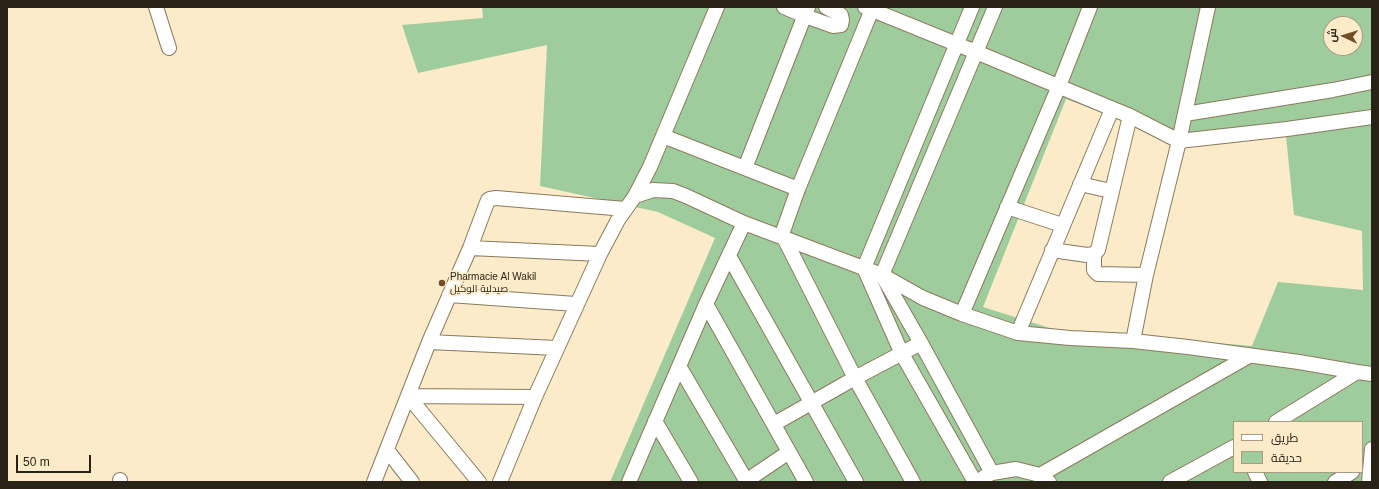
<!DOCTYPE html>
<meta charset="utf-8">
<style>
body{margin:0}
#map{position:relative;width:1379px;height:489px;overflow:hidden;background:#fbebc9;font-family:Helvetica,Cairo,sans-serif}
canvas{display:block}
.frame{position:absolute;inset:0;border:8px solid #292317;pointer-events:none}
.legend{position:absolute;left:1233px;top:421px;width:130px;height:52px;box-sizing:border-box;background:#fbebc9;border:1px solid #a79b82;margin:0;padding:5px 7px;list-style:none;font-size:12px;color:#292317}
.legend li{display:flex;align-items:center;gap:8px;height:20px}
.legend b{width:20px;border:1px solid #a79b82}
.north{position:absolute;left:1323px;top:16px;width:40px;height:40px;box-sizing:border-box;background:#fbebc9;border:1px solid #a79b82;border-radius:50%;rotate:274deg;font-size:11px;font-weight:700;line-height:16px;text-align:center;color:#292317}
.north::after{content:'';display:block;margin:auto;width:14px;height:18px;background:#724e28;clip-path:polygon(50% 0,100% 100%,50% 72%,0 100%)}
.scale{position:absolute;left:16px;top:455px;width:75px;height:18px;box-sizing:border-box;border:2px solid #292317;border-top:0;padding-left:5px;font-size:12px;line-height:14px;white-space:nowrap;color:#292317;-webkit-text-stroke:3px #fbebc9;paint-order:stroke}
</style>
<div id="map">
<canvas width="1379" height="489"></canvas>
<div class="frame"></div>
<ul class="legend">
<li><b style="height:5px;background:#fff"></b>طريق</li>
<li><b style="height:11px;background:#9fcc9d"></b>حديقة</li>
</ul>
<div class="north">ش</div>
<div class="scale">50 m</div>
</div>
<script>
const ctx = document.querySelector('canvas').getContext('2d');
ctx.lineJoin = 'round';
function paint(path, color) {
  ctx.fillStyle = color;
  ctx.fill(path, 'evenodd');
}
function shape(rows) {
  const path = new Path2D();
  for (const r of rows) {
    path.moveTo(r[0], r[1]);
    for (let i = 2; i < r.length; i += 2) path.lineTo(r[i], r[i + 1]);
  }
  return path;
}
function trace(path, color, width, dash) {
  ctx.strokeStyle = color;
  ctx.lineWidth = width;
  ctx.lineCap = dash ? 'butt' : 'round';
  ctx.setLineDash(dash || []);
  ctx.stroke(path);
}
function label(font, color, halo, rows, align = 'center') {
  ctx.font = font + ' Helvetica,Cairo,sans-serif';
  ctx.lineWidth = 3.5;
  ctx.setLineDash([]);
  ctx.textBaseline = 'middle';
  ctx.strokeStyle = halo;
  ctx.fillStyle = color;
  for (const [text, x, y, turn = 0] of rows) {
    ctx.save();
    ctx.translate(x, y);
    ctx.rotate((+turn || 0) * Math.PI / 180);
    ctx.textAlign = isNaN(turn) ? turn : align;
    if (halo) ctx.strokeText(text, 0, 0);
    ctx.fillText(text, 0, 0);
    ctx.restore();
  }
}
const green = shape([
 [482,7,1372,7,1372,444,1369,482,610,482,715,238,658,212,540,186,547,45,418,73,402,25,483,18],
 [1331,24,1355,24,1355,48,1331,48],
 [1066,99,1191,147,1286,136,1294,215,1362,231,1363,290,1278,282,1252,346,1053,329,983,307],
 [1234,422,1362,422,1362,472,1234,472]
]);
const minor = shape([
 [156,7,169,48],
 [784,7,805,16,833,26,841,25,842,20,841,15,826,7],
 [865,7,976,52,1130,116,1179,141,1287,129,1372,117],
 [972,7,864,268,902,354,975,482],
 [1185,114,1333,90,1372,82],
 [663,136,798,189],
 [745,168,808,7],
 [1080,184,1111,191],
 [635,196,653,190,673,191,686,196,744,223,882,275,923,298,962,314,1018,333,1070,338,1133,341,1188,347,1299,362,1357,372,1372,374],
 [1007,207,1062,225],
 [781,237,798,189,873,7],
 [784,238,855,378,913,482],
 [470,248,600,254],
 [1052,250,1087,255,1094,254,1098,250,1130,116],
 [1094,254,1094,270,1098,274,1146,275],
 [729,256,856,482],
 [449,295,576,304],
 [706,304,806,482],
 [962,314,1059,86,1090,7],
 [1018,333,1112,109],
 [1133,341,1146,275,1179,141,1208,7],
 [429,342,557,348],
 [679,366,747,482],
 [655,421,691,482],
 [1276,422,1357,372],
 [774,424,855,378,921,343],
 [387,450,412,482],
 [1255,472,1260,482],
 [992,473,921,343,882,275,995,7],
 [1040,475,1249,356],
 [984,477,992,473,1016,469,1040,475,1049,482],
 [746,481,789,452],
 [120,482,120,480],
 [374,482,429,342,470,248,488,200,490,199,496,198,625,209],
 [479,482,408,396,535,397],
 [500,482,535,397,600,254,618,220,635,196,650,167,717,7],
 [629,482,706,304,744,223],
 [1170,482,1234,447],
 [1335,482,1352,472],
 [1369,482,1372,449]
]);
const markers = [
 [442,283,4,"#724e28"]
];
const poiNames = [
 ["Pharmacie Al Wakil",450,277],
 ["صيدلية الوكيل",450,289]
];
paint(green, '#9fcc9d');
trace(minor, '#897a5c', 16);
trace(minor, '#fff', 14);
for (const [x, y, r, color] of markers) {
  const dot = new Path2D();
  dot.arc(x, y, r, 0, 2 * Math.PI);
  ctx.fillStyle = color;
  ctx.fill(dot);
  trace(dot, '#fbebc9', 1.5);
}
label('10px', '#292317', '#fbebc9', poiNames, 'left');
</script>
